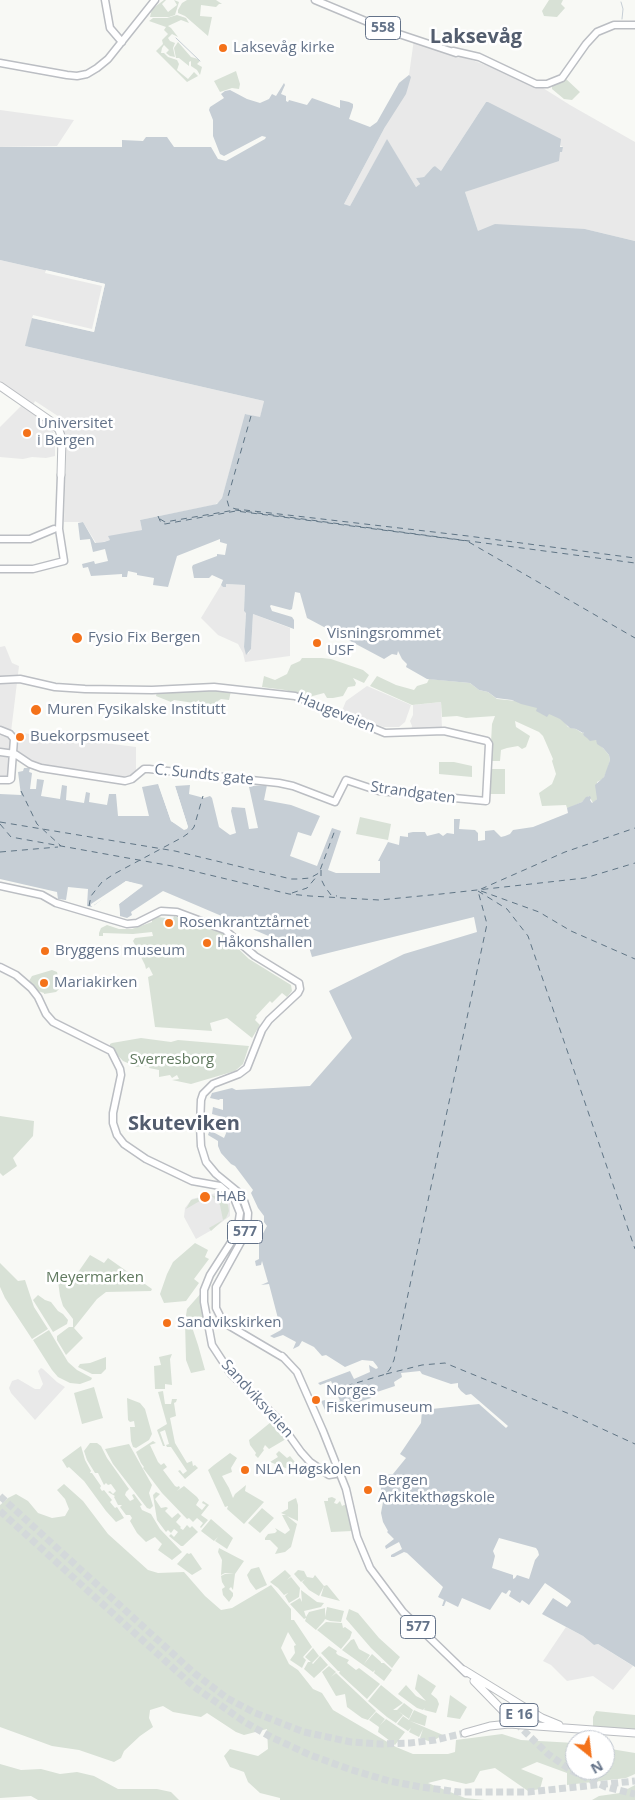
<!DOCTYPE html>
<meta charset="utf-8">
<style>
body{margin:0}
#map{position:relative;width:635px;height:1800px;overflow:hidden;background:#f8f9f5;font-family:"Open Sans",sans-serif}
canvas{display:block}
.north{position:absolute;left:565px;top:1730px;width:50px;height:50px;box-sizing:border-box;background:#fff;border:1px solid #c1c7d0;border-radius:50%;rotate:151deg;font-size:14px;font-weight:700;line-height:20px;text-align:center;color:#647389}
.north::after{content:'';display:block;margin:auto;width:18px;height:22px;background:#f4721a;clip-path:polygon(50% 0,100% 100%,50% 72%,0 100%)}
</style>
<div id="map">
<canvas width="635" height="1800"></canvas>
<div class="north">N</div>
</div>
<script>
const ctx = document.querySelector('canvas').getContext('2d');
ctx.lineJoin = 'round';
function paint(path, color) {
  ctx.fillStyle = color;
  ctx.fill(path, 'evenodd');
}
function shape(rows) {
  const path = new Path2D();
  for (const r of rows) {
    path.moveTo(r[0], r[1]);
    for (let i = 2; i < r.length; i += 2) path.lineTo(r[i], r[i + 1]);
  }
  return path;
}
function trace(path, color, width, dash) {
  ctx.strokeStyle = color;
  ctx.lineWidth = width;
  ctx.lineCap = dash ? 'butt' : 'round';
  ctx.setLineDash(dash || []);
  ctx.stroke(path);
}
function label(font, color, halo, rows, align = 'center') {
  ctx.font = font + ' "Open Sans",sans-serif';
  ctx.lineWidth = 5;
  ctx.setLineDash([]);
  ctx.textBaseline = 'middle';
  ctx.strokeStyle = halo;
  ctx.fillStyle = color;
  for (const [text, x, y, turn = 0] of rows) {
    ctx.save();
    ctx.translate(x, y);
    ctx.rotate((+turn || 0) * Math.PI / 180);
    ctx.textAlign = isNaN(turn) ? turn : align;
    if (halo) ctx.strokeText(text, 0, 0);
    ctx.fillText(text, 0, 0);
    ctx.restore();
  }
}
const built = shape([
 [414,39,535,83,570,105,635,142,635,241,585,229,478,231,465,192,560,152,563,147,486,102,441,171,435,166,433,167,424,177,416,178,420,184,416,187,387,140,350,206,344,204,385,127,399,83,409,75],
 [0,110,74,120,57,146,0,147],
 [0,260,105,284,94,332,25,346,264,401,260,418,246,414,222,498,219,502,214,505,140,520,142,530,110,538,110,540,103,542,96,543,83,522,64,522,66,461,64,458,64,420,35,401,33,405,0,382],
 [22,405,49,425,53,429,55,442,55,456,46,458,32,457,23,459,0,457,0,427],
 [226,584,245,585,244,611,246,612,244,647,248,654,251,649,253,614,290,628,290,656,245,662,243,653,238,644,218,635,201,618,221,585,223,587,226,587],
 [5,646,12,663,19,666,11,732,31,734,32,729,97,742,136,747,136,777,130,780,39,766,13,755,8,776,0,778,0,647],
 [367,686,411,705,405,722,399,727,384,727,341,713,346,701],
 [441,702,442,729,411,730,412,726,410,721,413,715,413,705],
 [216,1193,225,1197,230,1203,230,1216,210,1231,196,1239,184,1217,185,1208,192,1199],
 [41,1368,43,1369,57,1382,65,1387,35,1420,11,1393,9,1388,12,1381,18,1379,35,1389,40,1389,43,1384,38,1371],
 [566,1627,583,1636,594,1645,598,1644,633,1666,613,1690,593,1676,567,1681,551,1665,543,1661]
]);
const green = shape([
 [164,0,166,0,162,4,168,12,177,5,174,0,179,2,175,15,169,17,150,17,152,9],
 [187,0,216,0,222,4,219,4,216,7,201,5,200,16,212,17,208,36,185,16,178,13,178,10,182,3],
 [549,0,563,0,561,4,565,8,557,17,544,16,542,11],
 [177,15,186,18,189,23,181,20,168,26,171,28,178,37,172,34,168,38,170,41,175,43,173,48,175,57,170,56,166,53,169,50,164,45,162,48,161,53,164,53,168,57,177,60,179,64,177,70,188,79,194,72,198,76,187,82,156,51,163,44,162,40,168,34,164,30,166,27,149,21,153,18,167,18],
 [178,42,191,57,198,59,200,61,197,64,202,67,200,75,197,70,191,66,191,61,189,62,189,66,179,58,176,58,174,48],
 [236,71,240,84,239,89,232,88,220,92,214,81],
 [565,78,580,92,572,100,564,99,552,89,552,86],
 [302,658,322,658,331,659,363,670,369,675,364,683,353,678,356,683,355,686,348,687,343,696,333,698,327,698,324,693,309,697,285,690,262,687,264,676,275,680,287,674,291,665,300,661],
 [377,676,396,685,414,690,417,686,427,683,429,679,470,683,479,690,488,692,497,699,517,701,542,692,568,727,576,729,582,733,585,732,583,735,596,740,609,755,610,760,607,771,603,779,597,782,597,799,593,803,589,796,582,802,569,808,567,808,566,805,542,806,539,793,552,784,556,774,552,761,553,759,543,736,539,732,515,721,516,727,530,736,526,747,522,749,518,746,507,748,501,750,500,761,490,761,492,724,495,716,466,718,457,716,442,717,441,702,412,705,370,686],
 [194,689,231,691,229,700,221,699,218,701,218,703,225,704,225,716,219,715,219,711,218,711,217,716,215,714,214,716,209,716,209,713,206,714,205,710,202,709,199,709,199,712,196,712,197,707,199,707,199,700,194,703,174,700,171,702,156,696,157,692],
 [439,762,454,762,472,766,472,777,439,774],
 [490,769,505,769,505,794,490,794],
 [360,817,391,824,388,840,356,834],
 [174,916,222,933,249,959,291,985,292,991,287,997,282,993,272,1003,270,1001,256,1016,257,1017,255,1020,260,1025,252,1038,227,1018,210,1023,212,1031,155,1027,148,977,153,975,149,967,146,969,145,965,133,941,135,938,153,936,152,932,133,934,103,933,103,936,99,936,99,933,101,928,107,925,119,929,132,929,152,922,152,920,158,917,173,919],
 [52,970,57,972,60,985,59,989,56,992,44,994,44,993,35,990,29,981,32,976],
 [141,1038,171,1042,178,1040,249,1046,243,1064,235,1071,191,1084,172,1080,179,1079,177,1075,172,1078,170,1075,159,1077,159,1070,149,1068,150,1065,137,1067,123,1061,110,1047,110,1044,112,1043],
 [0,1116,34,1121,33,1136,13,1158,17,1166,3,1176,0,1173],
 [210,1195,223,1198,228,1205,229,1211,226,1218,223,1220,211,1231,209,1228,223,1220,220,1205,213,1197,210,1195,186,1209,191,1200],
 [195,1243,208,1250,205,1257,209,1259,194,1279,199,1283,186,1301,164,1303,160,1294,167,1274,173,1262],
 [90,1255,104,1263,108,1258,152,1289,151,1291,106,1292,97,1299,74,1328,83,1338,66,1355,57,1340,57,1336,69,1327,73,1327,73,1319,63,1306,60,1296,58,1281,72,1281],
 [0,1263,18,1281,25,1280,34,1307,48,1329,32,1339,5,1298,0,1287],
 [202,1292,206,1317,198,1317,194,1319,192,1327,198,1345,205,1370,191,1373,186,1360,185,1322,187,1309],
 [38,1295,45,1300,51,1302,58,1311,63,1314,68,1320,67,1324,53,1332,33,1300],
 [49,1330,68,1362,77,1370,92,1378,91,1380,80,1384,70,1383,58,1377,52,1370,33,1340],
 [172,1354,170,1359,172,1385,165,1384,165,1389,155,1389,154,1366,161,1365,159,1357],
 [106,1357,106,1369,101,1374,92,1374,78,1367,80,1364,90,1363],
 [94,1387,103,1418,82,1424,74,1393],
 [163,1391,165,1404,171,1404,172,1399,177,1399,176,1402,174,1403,176,1416,170,1418,175,1443,187,1463,192,1461,193,1466,195,1465,198,1468,185,1479,178,1471,180,1470,183,1474,187,1471,171,1447,167,1447,166,1445,169,1444,165,1430,160,1432,165,1446,163,1446,157,1430,167,1424,158,1392],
 [127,1398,140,1403,145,1409,152,1434,149,1440,136,1448,133,1447,131,1441,130,1427,135,1427,134,1421,130,1422,128,1420],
 [271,1422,273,1425,277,1422,286,1434,284,1436,286,1439,269,1449,265,1445,263,1449,264,1450,258,1458,255,1455,256,1453,250,1445,249,1440],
 [153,1441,156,1443,150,1445,158,1462,161,1465,164,1463,167,1467,163,1470,175,1486,177,1487,179,1486,180,1488,177,1491,184,1486,197,1497,199,1500,196,1505,202,1510,206,1505,202,1503,203,1501,209,1505,201,1515,208,1520,201,1528,200,1527,203,1523,197,1518,193,1522,189,1518,187,1519,162,1493,143,1468,144,1467,141,1463,136,1452],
 [90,1443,97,1443,101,1446,107,1458,129,1489,126,1492,125,1495,130,1501,134,1499,132,1495,134,1494,142,1505,140,1506,142,1510,151,1514,160,1529,182,1552,172,1560,158,1550,162,1544,155,1537,146,1542,137,1533,130,1521,132,1518,130,1515,126,1515,120,1507,122,1505,118,1505,114,1497,115,1496,108,1492,110,1491,113,1494,116,1491,111,1484,108,1485,106,1483,104,1485,98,1473,95,1473,87,1460,84,1451],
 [129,1444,152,1485,149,1493,153,1506,150,1509,147,1508,113,1464,105,1449],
 [81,1446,85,1460,82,1462,85,1460,91,1471,90,1473,92,1473,101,1486,100,1488,102,1491,104,1490,112,1500,110,1502,115,1508,117,1507,124,1518,116,1522,106,1511,84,1481,69,1467,67,1468,62,1460],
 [279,1451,287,1458,290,1456,303,1472,301,1474,270,1462,278,1457,276,1454],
 [230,1453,237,1458,231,1468,232,1472,222,1476,229,1488,233,1498,235,1494,246,1485,245,1491,264,1502,244,1524,227,1509,228,1506,225,1507,208,1470,214,1465,216,1468,214,1465],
 [64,1484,83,1501,108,1534,148,1570,158,1573,184,1572,205,1596,221,1610,232,1608,271,1585,291,1609,291,1620,294,1620,312,1647,303,1657,306,1660,302,1668,290,1660,295,1653,294,1646,296,1645,288,1632,281,1648,289,1664,298,1670,313,1689,322,1693,333,1710,396,1747,413,1754,448,1754,455,1752,456,1740,502,1734,521,1740,575,1743,575,1770,605,1770,605,1748,635,1753,635,1774,626,1778,567,1785,567,1773,537,1762,521,1769,543,1778,540,1789,528,1791,495,1768,480,1771,474,1782,466,1784,444,1779,428,1783,465,1798,485,1800,280,1800,280,1798,260,1793,248,1782,244,1772,230,1767,224,1756,230,1749,258,1756,268,1749,267,1729,244,1735,236,1732,207,1713,201,1717,173,1712,163,1706,150,1710,149,1718,153,1727,140,1736,124,1751,121,1758,114,1762,79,1750,52,1746,0,1727,0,1505,8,1498,16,1494,28,1501,38,1513,52,1518,65,1516,69,1509,65,1499,57,1490],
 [156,1492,160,1494,155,1499,161,1508,166,1507,168,1508,165,1511,172,1518,178,1513,181,1516,176,1522,181,1527,180,1528,183,1530,187,1525,190,1528,192,1526,198,1532,183,1546,181,1546,169,1536,171,1534,174,1537,178,1532,174,1529,171,1533,168,1530,166,1532,157,1520,153,1495],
 [332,1497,336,1499,334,1503,337,1504,340,1501,342,1506,346,1504,352,1531,331,1532,324,1501,328,1501,328,1498],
 [296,1498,298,1505,298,1521,287,1516,297,1524,291,1547,285,1552,275,1554,278,1548,270,1540,265,1540,265,1538,268,1534,275,1533,277,1531,275,1528,285,1534,290,1530,282,1515,286,1515,281,1513,288,1509,288,1502],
 [262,1508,274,1518,260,1533,248,1523],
 [211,1519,233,1538,227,1549,215,1541,218,1537,214,1541,201,1531],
 [219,1548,244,1561,235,1574,233,1590,231,1587,229,1589,233,1593,233,1596,229,1602,223,1595,222,1589,225,1587,222,1582,221,1576,225,1574,234,1574,225,1573,221,1575,222,1560,218,1552],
 [187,1553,189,1554,191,1553,202,1569,192,1575,177,1564],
 [259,1567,267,1585,256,1590,250,1582,247,1575,251,1569],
 [285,1570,291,1576,287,1580,291,1577,300,1588,299,1597,289,1603,285,1596,288,1593,284,1595,278,1588,270,1582],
 [298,1570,304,1571,307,1577,313,1578,315,1575,324,1586,327,1585,340,1601,321,1596,324,1586,319,1596,309,1590,302,1582,305,1579,301,1582,294,1574],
 [301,1590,317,1602,324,1603,321,1607,304,1611,306,1617,309,1612,325,1608,325,1617,327,1607,344,1611,341,1622,330,1621,325,1619,324,1621,316,1630,305,1621,306,1618,304,1619,290,1604,300,1598,302,1602],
 [349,1609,358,1613,379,1638,400,1657,392,1668,371,1648,346,1619],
 [326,1622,342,1623,343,1628,345,1627,352,1632,350,1638,341,1649,317,1630],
 [354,1639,359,1649,370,1655,364,1664,372,1654,381,1662,381,1663,384,1663,392,1670,384,1681,374,1673,375,1670,373,1672,342,1650,351,1640],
 [329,1646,337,1651,336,1653,338,1655,349,1660,347,1663,356,1670,359,1668,380,1684,367,1699,342,1676,339,1673,340,1671,338,1671,321,1653],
 [313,1648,319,1656,312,1663,313,1664,320,1656,328,1665,314,1678,304,1669,308,1662,311,1662,305,1657],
 [329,1666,336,1672,331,1677,336,1673,376,1711,368,1720,362,1718,347,1707,345,1694,336,1696,322,1672],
 [418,1674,436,1686,431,1694,437,1699,439,1704,436,1713,424,1710,425,1708,423,1710,417,1708,398,1694,406,1685,416,1696,426,1701,415,1689],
 [381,1685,403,1703,393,1710,397,1710,404,1703,413,1710,409,1719,398,1711,403,1715,396,1723,387,1717,391,1712,387,1717,368,1701],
 [450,1695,467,1707,460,1719,447,1717],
 [414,1710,427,1716,425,1726,410,1721,443,1735,431,1742,420,1738,423,1729,419,1737,409,1732,411,1728,408,1731,397,1724,403,1716,409,1720],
 [596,1711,635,1715,635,1730,593,1728,593,1717],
 [376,1712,385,1719,380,1725,386,1719,405,1732,395,1745,386,1738,391,1732,386,1738,378,1732,379,1727,369,1720],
 [0,1764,21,1770,41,1769,60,1774,77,1772,94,1776,118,1789,157,1789,171,1792,179,1800,38,1800,31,1796,0,1798],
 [635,1785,635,1800,592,1800,599,1796,620,1793]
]);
const water = shape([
 [409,75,411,77,406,94,385,127,344,204,350,206,387,139,416,187,420,184,416,178,424,177,433,167,435,166,441,171,486,102,488,102,561,139,560,147,563,147,562,152,560,152,559,161,465,192,478,231,495,224,585,229,635,241,635,1667,598,1644,594,1645,583,1636,542,1614,553,1598,567,1607,571,1602,570,1600,545,1583,529,1605,522,1600,520,1603,509,1596,511,1591,509,1590,506,1594,502,1592,490,1610,462,1598,458,1607,446,1601,444,1606,442,1606,444,1600,438,1597,443,1587,407,1553,404,1552,394,1557,391,1557,391,1555,402,1549,399,1542,386,1549,385,1546,394,1539,387,1532,388,1531,383,1522,381,1513,383,1502,379,1476,393,1474,406,1458,400,1454,421,1423,422,1410,479,1404,506,1428,508,1426,471,1394,466,1395,461,1391,458,1387,458,1383,451,1384,422,1374,420,1371,401,1373,402,1377,394,1382,395,1386,374,1393,371,1398,352,1404,351,1402,325,1410,321,1401,325,1400,328,1407,340,1401,331,1381,320,1385,318,1383,350,1371,354,1379,370,1372,369,1365,376,1369,378,1368,377,1366,373,1361,362,1360,345,1367,326,1355,322,1356,314,1347,302,1341,299,1346,293,1349,296,1342,283,1335,274,1338,270,1336,281,1330,269,1284,261,1285,268,1282,262,1261,261,1265,256,1266,255,1261,259,1259,259,1241,267,1226,264,1222,264,1216,258,1208,251,1193,253,1190,235,1166,231,1164,221,1153,218,1146,218,1141,208,1135,209,1132,213,1132,224,1138,227,1131,215,1129,216,1123,224,1125,226,1118,212,1114,213,1107,223,1110,223,1099,220,1099,219,1100,210,1098,212,1093,232,1088,236,1090,310,1086,352,1038,329,991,404,954,477,932,474,917,312,957,309,947,299,949,163,891,131,912,132,915,127,918,120,916,119,904,143,886,126,881,92,907,87,906,88,889,68,887,66,900,58,899,57,892,0,879,0,794,21,795,18,772,23,771,24,768,30,768,29,772,32,773,30,789,36,789,37,779,44,780,41,796,60,799,62,785,67,786,66,800,84,803,86,792,90,793,89,802,107,805,109,794,116,794,118,816,149,816,142,787,158,784,171,821,185,829,188,827,175,786,190,785,189,794,204,798,210,796,212,798,219,827,230,835,236,833,231,811,232,807,245,808,249,829,258,828,249,787,251,786,267,785,264,800,291,805,320,816,311,836,298,832,290,856,317,866,332,828,341,831,328,870,336,873,380,873,380,861,378,861,388,842,399,845,400,836,408,837,408,833,413,832,425,832,427,836,439,833,443,836,447,833,454,834,454,819,460,819,459,829,475,830,478,833,478,841,485,840,485,831,494,830,501,837,505,836,510,834,513,830,533,827,568,813,567,808,582,802,586,797,590,796,591,798,590,800,592,803,597,799,595,785,604,777,610,760,609,755,603,748,597,744,596,740,590,741,587,738,583,735,584,732,583,733,576,729,570,728,560,719,549,714,547,717,536,711,537,708,521,704,512,700,496,698,488,692,479,690,470,683,427,679,406,667,407,664,402,659,398,651,397,655,392,654,384,659,307,618,300,593,295,592,292,609,290,610,271,605,270,606,272,611,292,617,294,620,294,629,253,614,251,649,246,655,244,647,246,613,244,611,245,585,226,584,226,587,223,587,221,585,223,580,212,575,209,578,194,578,192,567,193,565,217,556,217,554,225,555,227,544,220,542,220,539,177,556,168,587,153,585,154,578,137,575,137,573,128,571,127,577,122,577,122,574,91,576,88,567,83,568,82,564,94,561,95,564,108,561,105,549,93,552,90,539,80,540,78,523,83,522,95,543,104,542,110,540,108,536,142,530,140,520,217,504,222,498,245,414,260,417,264,401,25,346,32,318,94,332,105,284,0,260,0,147,122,147,122,140,143,141,146,137,167,137,174,147,211,147,218,159,226,161,265,139,266,137,262,136,224,156,220,154,213,136,213,120,209,110,210,107,224,98,221,94,225,91,230,90,247,99,260,103,269,99,272,94,276,96,284,83,285,85,281,94,286,96,286,101,288,102,289,100,307,105,312,98,340,108,340,100,349,102,353,104,353,107,349,119,370,127,377,122,399,83],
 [499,1538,536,1548,538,1551,539,1555,535,1560,529,1579,517,1575,515,1578,513,1579,513,1575,492,1568,495,1556,493,1551]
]);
const pier = shape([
 [46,270,105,284,94,332,32,318,33,315,92,329,102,286,45,273],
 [159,786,162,786,173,819,185,826,172,786,175,786,188,827,187,829,184,830,171,821],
 [126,881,143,885,119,904,120,916,118,915,116,903,138,886,126,884,94,905,94,908,91,906,91,904]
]);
const stream = shape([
 [621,2,623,9,622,19],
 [176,38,200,61]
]);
const ferry = shape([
 [251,416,227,500,229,507,236,509,468,536,635,558],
 [158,516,161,523,165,524,236,511,467,541,635,638],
 [160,519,165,522,235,510,635,563],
 [21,791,37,824,61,846],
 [0,822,175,851,291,879,299,879,310,878,319,873,335,830],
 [0,824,11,837,172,866,289,894,310,896,379,900,441,894,585,878,635,863],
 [0,852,58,847],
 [321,870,321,879,325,887,331,895,337,896],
 [481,889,565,852,635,828],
 [478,891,507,909,528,936,635,1249],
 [481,891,539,912,571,931,635,959],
 [292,893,307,888,318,875],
 [89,906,91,896,102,882,114,874,183,837,190,832,194,827,203,796],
 [386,1374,422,1365,445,1363,572,1415,635,1444],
 [336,1389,386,1374,390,1369,394,1360,487,924,478,891]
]);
const highwayTunnel = shape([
 [0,1496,194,1673,227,1698,253,1712,304,1732,351,1742,381,1744,410,1743,435,1740,465,1733],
 [0,1511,193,1686,243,1721,271,1737,310,1755,349,1769,389,1781,421,1787,459,1792,528,1792,635,1781],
 [516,1723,548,1754,572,1771,606,1787,635,1794]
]);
const major = shape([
 [105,0,110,28,122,42],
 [315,0,387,30,456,53],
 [453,51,479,57,536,84,547,84,562,78,586,44,597,32,614,25,635,25],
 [0,63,67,75,77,76,87,74,97,68,108,59,155,0],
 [0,539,30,539,54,529],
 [0,569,33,569,64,561,59,529,61,475],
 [0,680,20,679,55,687,85,689,152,690,214,687,295,696,385,733,444,731,487,741,489,744,486,801,379,791,346,780,335,802,293,786,279,783,149,769,144,769,132,779,125,781,41,768,30,764,15,754,0,752],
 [0,730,10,734,14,739,11,779,9,780,0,780],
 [0,886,42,895,56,903,127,924,137,923,161,911,177,912,225,930,255,956,299,983,300,989,298,993,269,1020,262,1030,247,1068,239,1074,213,1084,203,1094,201,1100,200,1125,201,1146,206,1162,216,1174,238,1192,244,1201,248,1213,247,1228,243,1238,216,1287,216,1308,222,1320,228,1325,284,1358],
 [0,967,16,975,31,988,38,997,46,1014,53,1022,111,1051,120,1069,121,1075,113,1113,113,1123,117,1135,124,1144,146,1159,192,1181,220,1186,234,1198,240,1213,237,1233,210,1275,204,1290,204,1302,212,1345,231,1374,276,1417,301,1452,310,1462,329,1475,335,1474,341,1469],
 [282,1356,297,1372,323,1431,346,1489,357,1537,370,1568,403,1612,466,1673]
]);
const highway = shape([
 [0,386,52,422,59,430,62,439,61,475],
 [464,1670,542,1718,559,1725],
 [474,1681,508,1716],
 [508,1721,516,1719,519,1715,519,1710,513,1704],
 [465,1733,490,1726,509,1724,635,1733]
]);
const markers = [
 [223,48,5,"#f4721a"],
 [27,433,5,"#f4721a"],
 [77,638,6,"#f4721a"],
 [317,643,5,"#f4721a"],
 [36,710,6,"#f4721a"],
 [20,737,5,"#f4721a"],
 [169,923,5,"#f4721a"],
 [207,943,5,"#f4721a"],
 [45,951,5,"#f4721a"],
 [44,983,5,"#f4721a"],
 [205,1197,6,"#f4721a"],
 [167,1323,5,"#f4721a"],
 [316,1400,5,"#f4721a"],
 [245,1470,5,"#f4721a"],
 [368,1490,5,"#f4721a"]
];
const shields = [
 [383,28,35],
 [245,1232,35],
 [418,1627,35],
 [519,1715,38]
];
const shieldNames = [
 ["558",383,28],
 ["577",245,1232],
 ["577",418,1627],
 ["E 16",519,1715]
];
const poiNames = [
 ["Laksevåg kirke",233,48],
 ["Universitet",37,424],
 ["i Bergen",37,441],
 ["Visningsrommet",327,634],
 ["USF",327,651],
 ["Fysio Fix Bergen",88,638],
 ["Muren Fysikalske Institutt",47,710],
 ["Buekorpsmuseet",30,737],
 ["Rosenkrantztårnet",179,923],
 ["Håkonshallen",217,943],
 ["Bryggens museum",55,951],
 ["Mariakirken",54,983],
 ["HAB",216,1197],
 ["Sandvikskirken",177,1323],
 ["Norges",326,1391],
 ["Fiskerimuseum",326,1408],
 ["NLA Høgskolen",255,1470],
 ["Bergen",378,1481],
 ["Arkitekthøgskole",378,1498]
];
const streetNames = [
 ["Haugeveien",336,713,22],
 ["C. Sundts gate",204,775,6],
 ["Strandgaten",413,793,8],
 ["Sandviksveien",257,1399,48]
];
const parkNames = [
 ["Sverresborg",172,1060],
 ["Meyermarken",95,1278]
];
const districtNames = [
 ["Laksevåg",476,37],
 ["Skuteviken",184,1124]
];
paint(built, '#e9e9e9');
paint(green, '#d8e1d6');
paint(water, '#c6ced5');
paint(pier, '#f8f9f5');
trace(stream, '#c6ced5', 1);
trace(ferry, '#607585', 1, [6, 5]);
trace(highwayTunnel, '#d3d8da', 7, [7, 3.5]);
trace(major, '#bbbec3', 9);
trace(highway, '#babdc1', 9);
trace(major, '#fff', 6);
trace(highway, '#fff', 7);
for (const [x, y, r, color] of markers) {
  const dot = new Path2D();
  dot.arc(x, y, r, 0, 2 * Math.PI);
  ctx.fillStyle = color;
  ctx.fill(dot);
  trace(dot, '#fff', 2);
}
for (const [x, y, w] of shields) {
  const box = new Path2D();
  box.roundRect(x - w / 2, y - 11.5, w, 23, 4);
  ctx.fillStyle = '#fff';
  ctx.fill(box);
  trace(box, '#647389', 1);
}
label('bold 14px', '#647389', null, shieldNames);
label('15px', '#647389', '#fff', poiNames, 'left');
label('15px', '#647389', '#fff', streetNames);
label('15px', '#617a60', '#fff', parkNames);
label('bold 20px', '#535d6e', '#fff', districtNames);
</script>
